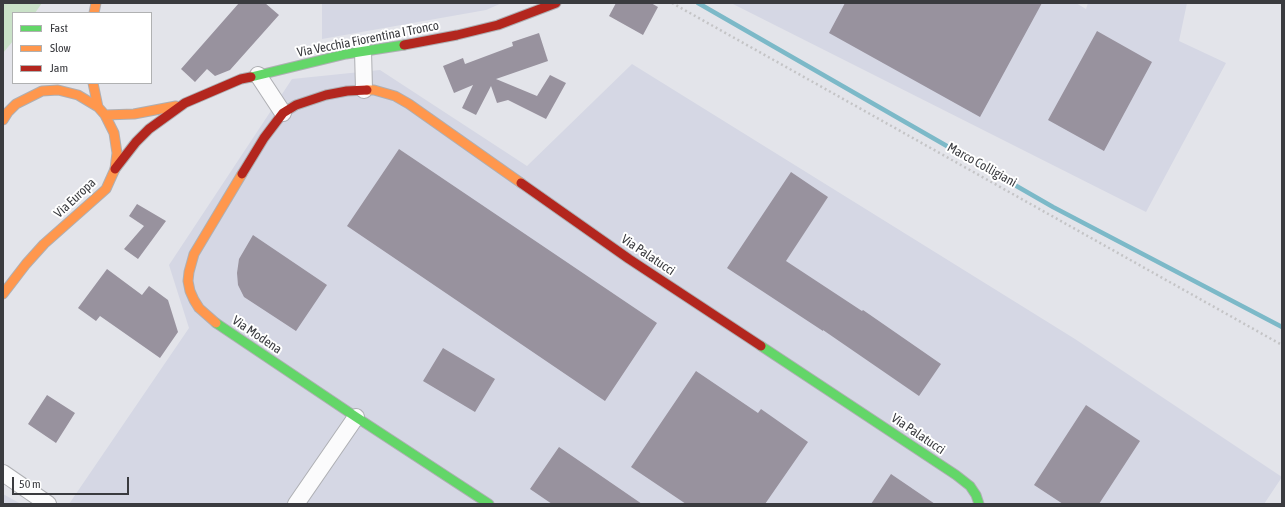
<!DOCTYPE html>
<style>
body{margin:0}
#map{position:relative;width:1285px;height:507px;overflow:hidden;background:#e3e4ea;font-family:"Asap Condensed",sans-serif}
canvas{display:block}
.frame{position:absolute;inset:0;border:4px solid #3a3b3f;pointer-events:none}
.legend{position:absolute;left:12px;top:12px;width:140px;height:72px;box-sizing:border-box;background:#fff;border:1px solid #b0b1b2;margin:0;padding:5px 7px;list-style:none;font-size:12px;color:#3a3b3f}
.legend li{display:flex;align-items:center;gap:8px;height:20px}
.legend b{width:20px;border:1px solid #b0b1b2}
.scale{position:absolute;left:12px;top:477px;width:117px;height:18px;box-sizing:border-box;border:2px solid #3a3b3f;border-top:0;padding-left:5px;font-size:12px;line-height:14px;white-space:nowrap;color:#3a3b3f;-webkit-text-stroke:3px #fff;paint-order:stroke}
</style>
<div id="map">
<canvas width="1285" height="507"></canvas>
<div class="frame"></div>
<ul class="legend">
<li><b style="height:5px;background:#63d668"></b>Fast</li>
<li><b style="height:5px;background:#ff974d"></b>Slow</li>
<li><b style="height:5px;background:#b3261e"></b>Jam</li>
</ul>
<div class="scale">50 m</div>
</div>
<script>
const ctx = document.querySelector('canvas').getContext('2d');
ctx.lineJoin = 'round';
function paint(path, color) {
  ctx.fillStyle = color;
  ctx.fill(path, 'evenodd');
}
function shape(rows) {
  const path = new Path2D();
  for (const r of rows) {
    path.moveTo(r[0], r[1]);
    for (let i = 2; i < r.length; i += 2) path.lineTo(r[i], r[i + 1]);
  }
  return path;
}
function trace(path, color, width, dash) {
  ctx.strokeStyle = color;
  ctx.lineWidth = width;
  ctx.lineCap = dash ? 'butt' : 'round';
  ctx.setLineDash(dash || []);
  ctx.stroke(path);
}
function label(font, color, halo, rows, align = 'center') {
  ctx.font = font + ' "Asap Condensed",sans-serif';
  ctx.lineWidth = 4;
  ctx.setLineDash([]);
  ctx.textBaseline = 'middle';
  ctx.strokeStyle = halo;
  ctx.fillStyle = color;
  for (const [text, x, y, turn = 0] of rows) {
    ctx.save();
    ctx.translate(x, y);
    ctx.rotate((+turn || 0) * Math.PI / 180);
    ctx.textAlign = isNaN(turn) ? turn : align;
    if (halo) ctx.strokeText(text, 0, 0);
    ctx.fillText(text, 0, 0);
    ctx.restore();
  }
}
const built = shape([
 [322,3,502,3,486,10,322,39],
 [731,3,1076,3,1086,9,1088,3,1187,3,1179,41,1226,63,1146,212],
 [632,64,1075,339,1282,477,1264,504,69,504,189,328,169,265,292,79,380,70,527,166],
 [3,494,21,504,3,504]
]);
const green = shape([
 [3,3,42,3,35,13,13,13,13,41,3,53]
]);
const stream = shape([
 [698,3,1053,207,1282,327]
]);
const building = shape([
 [239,3,265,3,279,15,230,70,215,76,207,69,195,82,181,69],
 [616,3,651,3,658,7,643,35,609,16],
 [845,3,1042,3,980,117,829,33],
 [1097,31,1152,62,1104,151,1048,120],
 [539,33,548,61,496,79,537,96,550,75,566,83,546,119,508,100,497,103,491,86,476,115,462,108,473,85,454,93,443,66,463,58,465,64,513,46,512,42],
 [399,149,657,323,605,401,347,226],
 [791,172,828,197,786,261,862,311,863,310,941,364,919,396,823,330,823,331,727,268],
 [137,204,166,221,138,259,124,249,144,226,129,216],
 [253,235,327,285,296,331,244,297,238,285,237,273,239,259],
 [107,269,142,295,149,286,168,300,178,332,160,358,100,316,96,321,78,308],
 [443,348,495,379,475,412,423,381],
 [696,371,758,413,761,409,808,442,765,504,686,504,631,467],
 [47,395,75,413,56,443,28,424],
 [1086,405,1140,441,1099,504,1063,504,1034,485],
 [559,447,642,504,552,504,530,489],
 [891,474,935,504,871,504]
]);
const path = shape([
 [672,3,1282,345]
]);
const street = shape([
 [363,50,364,90],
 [258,75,283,113],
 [3,473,48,504],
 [296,504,356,417]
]);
const fast = shape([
 [251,77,346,54,404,45],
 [216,323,356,417,489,504],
 [761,346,956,475,970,486,976,495,979,504]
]);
const slow = shape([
 [94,13,96,3],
 [93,83,98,107],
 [367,90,374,90,395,96,409,104,521,183],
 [105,115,134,114,176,106],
 [3,120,8,112,16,104,42,91,58,90,78,95,98,107,105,115,114,133,117,153,115,169,106,189,44,244,26,264,3,294],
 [216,323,199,308,194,300,190,291,188,281,189,272,194,254,242,174]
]);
const jam = shape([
 [404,45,457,35,498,25,556,3],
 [115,169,136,142,149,129,185,103,241,79,251,77],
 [242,174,264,138,283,113,296,105,326,95,347,91,367,90],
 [521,183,629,259,761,346]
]);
const streetNames = [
 ["Via Vecchia Fiorentina I Tronco",368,39,-11],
 ["Marco Colligiani",982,165,29],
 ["Via Europa",75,198,-43],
 ["Via Palatucci",648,255,34],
 ["Via Modena",257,335,34],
 ["Via Palatucci",918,434,34]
];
paint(built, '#d5d7e4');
paint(green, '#cae2c8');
trace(stream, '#7cb9c8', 4.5);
paint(building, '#98929e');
trace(street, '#aeafb3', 18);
trace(fast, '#aeafb3', 11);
trace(slow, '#aeafb3', 11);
trace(jam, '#aeafb3', 11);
trace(path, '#c4c4c6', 2.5, [2, 3]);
trace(street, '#fbfbfc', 16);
trace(fast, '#63d668', 9);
trace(slow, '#ff974d', 9);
trace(jam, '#b3261e', 9);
label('13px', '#3a3b3f', '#fff', streetNames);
</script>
